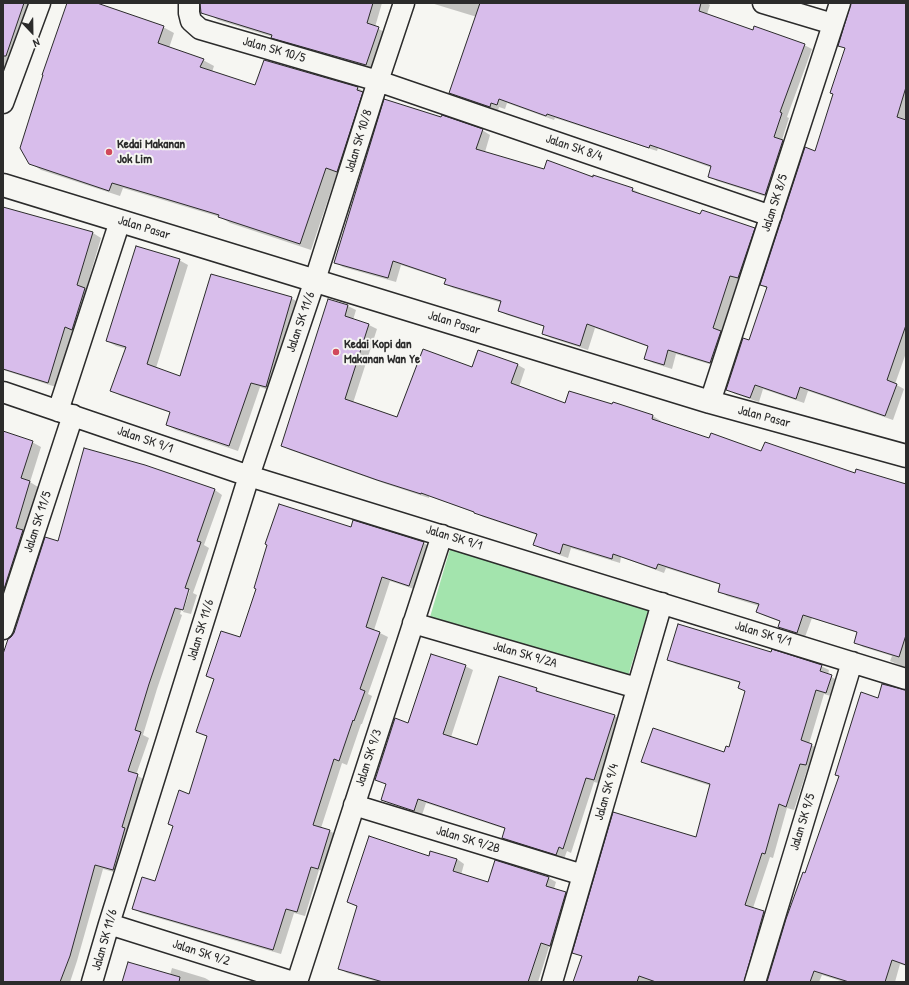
<!DOCTYPE html>
<style>
body{margin:0}
#map{position:relative;width:909px;height:985px;overflow:hidden;background:#f6f6f2;font-family:"Patrick Hand",sans-serif}
canvas{display:block}
.frame{position:absolute;inset:0;border:4px solid #2b2b2b;pointer-events:none}
.north{position:absolute;left:12px;top:12px;width:40px;height:40px;-webkit-text-stroke:3px #f6f6f2;paint-order:stroke;rotate:158deg;font-size:11px;font-weight:700;line-height:16px;text-align:center;color:#2b2b2b}
.north::after{content:'';display:block;margin:auto;width:14px;height:18px;background:#2b2b2b;clip-path:polygon(50% 0,100% 100%,50% 72%,0 100%)}
</style>
<div id="map">
<canvas width="909" height="985"></canvas>
<div class="frame"></div>
<div class="north">N</div>
</div>
<script>
const ctx = document.querySelector('canvas').getContext('2d');
ctx.lineJoin = 'round';
function paint(path, color) {
  ctx.fillStyle = color;
  ctx.fill(path, 'evenodd');
}
function shape(rows) {
  const path = new Path2D();
  for (const r of rows) {
    path.moveTo(r[0], r[1]);
    for (let i = 2; i < r.length; i += 2) path.lineTo(r[i], r[i + 1]);
  }
  return path;
}
function trace(path, color, width, dash) {
  ctx.strokeStyle = color;
  ctx.lineWidth = width;
  ctx.lineCap = dash ? 'butt' : 'round';
  ctx.setLineDash(dash || []);
  ctx.stroke(path);
}
function label(font, color, halo, rows, align = 'center') {
  ctx.font = font + ' "Patrick Hand",sans-serif';
  ctx.lineWidth = 4;
  ctx.setLineDash([]);
  ctx.textBaseline = 'middle';
  ctx.strokeStyle = halo;
  ctx.fillStyle = color;
  for (const [text, x, y, turn = 0] of rows) {
    ctx.save();
    ctx.translate(x, y);
    ctx.rotate((+turn || 0) * Math.PI / 180);
    ctx.textAlign = isNaN(turn) ? turn : align;
    if (halo) ctx.strokeText(text, 0, 0);
    ctx.fillText(text, 0, 0);
    ctx.restore();
  }
}
const green = shape([
 [450,549,649,608,628,676,430,617]
]);
const shadow = shape([
 [3,3,42,3,3,116],
 [68,3,93,3,163,27,174,33,169,48,203,60,214,66,212,72,256,86,264,61,358,88,369,94,348,177,337,173,311,250,230,223,220,217,123,188,120,196,41,170,30,163],
 [214,3,382,3,375,27,386,33,374,69,280,42,273,37,218,20,210,15],
 [431,3,707,3,710,5,707,14,754,31,804,45,812,49,787,117,789,118,782,140,791,145,773,199,717,181,709,176,712,168,658,148,657,151,555,118,554,120,507,103,505,109,499,107,498,111,459,97,451,93,477,17],
 [858,3,906,3,906,116,904,121,906,121,906,353,895,384,904,389,893,420,808,391,804,403,763,389,759,402,735,394,727,389,750,341,768,289,761,285,816,152,834,95,846,49,839,45],
 [482,130,490,135,485,152,544,170,593,178,632,189,640,193,640,194,701,216,754,229,762,234,746,282,738,280,721,332,729,336,719,367,676,354,672,369,653,363,645,359,649,347,595,328,588,350,551,338,543,334,545,327,507,315,499,311,502,303,453,288,446,284,447,280,401,265,396,282,343,267,335,262],
 [3,208,93,233,101,238,86,289,94,294,56,387,3,370],
 [179,260,188,265,156,368,181,377,291,298,300,303,275,392,260,387,238,451,176,430,167,425,171,413,121,396,112,391,126,349,116,346,107,341],
 [329,300,348,306,356,310,353,320,369,325,377,329,353,403,398,418,473,368,518,365,525,369,519,387,566,404,653,416,661,421,660,422,710,439,856,475,906,485,906,668,890,661,892,656,863,647,855,642,858,633,812,618,805,637,787,632,779,627,781,622,765,616,757,612,759,606,727,596,719,591,721,585,666,568,664,573,621,557,620,563,571,548,568,558,542,549,534,544,537,535,483,517,476,513,429,496,429,498,386,484,290,450,283,446],
 [3,433,32,442,41,447,30,482,38,487,25,532,18,576,3,571],
 [215,490,222,495,204,545,209,548,193,593,197,595,191,614,183,612,190,590,188,590,180,614,182,615,157,689,143,735,149,738,136,775,145,780,121,874,103,869,77,961,70,982,3,982,3,657,9,651,59,542],
 [351,528,424,543,431,548,417,590,390,581,374,630,388,637,368,694,372,696,362,724,361,724,347,765,342,763,321,828,330,831,338,836,326,872,319,870,305,916,294,913,281,954,141,913,133,908,156,882,189,795,208,737,197,732,215,680,208,676,240,638],
 [771,653,821,666,829,670,828,675,839,681,834,697,824,694,809,744,819,749,814,769,808,767,794,810,787,808,773,858,770,857,753,908,772,917,752,982,575,982,583,957,574,952,696,838,711,786,650,766,642,761,724,753,730,748,746,692,739,688,740,683,676,664,668,659],
 [465,666,473,670,451,737,477,746,536,689,544,694,615,716,622,721,602,784,594,782,571,853,567,851,564,859,511,842,504,838,505,829,426,803,422,815,390,804,382,799,387,785,376,779,409,724],
 [906,691,906,966,900,964,895,982,844,982,822,975,819,982,768,982,840,776,836,774,879,699],
 [430,857,457,859,464,864,461,875,489,883,549,878,556,882,554,889,566,893,574,898,558,950,549,947,538,982,378,982,347,973,340,969,358,907,348,902],
 [172,968,205,978,212,982,123,982,170,975]
]);
const building = shape([
 [3,3,24,3,6,56,3,56,3,3],
 [67,3,97,3,164,26,158,43,204,59,200,67,255,85,264,60,358,87,357,90,363,92,337,172,326,168,300,244,218,217,219,215,166,199,112,183,109,191,29,164,20,148,43,75,42,75,67,3],
 [200,3,373,3,367,23,379,27,366,65,271,38,272,35,201,13,200,3],
 [480,3,701,3,699,11,753,30,754,26,805,44,780,112,782,113,774,137,783,140,765,195,708,177,711,166,650,145,649,148,547,114,546,116,499,99,497,105,491,103,490,107,449,93,480,3],
 [851,3,906,3,906,87,897,117,906,120,906,325,887,380,897,384,885,416,800,387,796,399,755,385,750,398,726,390,743,338,749,340,767,287,760,285,805,147,815,151,833,94,830,93,845,48,838,46,851,3],
 [384,99,441,117,442,115,483,129,476,149,544,169,547,160,593,177,593,175,633,188,632,191,700,214,702,210,755,228,738,278,730,276,713,328,721,331,710,363,668,350,664,365,644,359,648,346,587,324,580,346,542,334,544,326,498,311,501,301,444,284,446,279,393,261,388,278,334,263,384,99],
 [3,207,93,232,77,285,85,288,72,330,65,327,48,383,3,369,3,207],
 [136,246,180,259,147,364,180,376,211,274,292,297,266,387,251,383,229,446,166,425,170,412,110,391,126,347,106,341,136,246],
 [328,299,348,305,345,316,369,324,345,399,397,417,423,349,472,367,478,350,518,364,511,383,565,403,569,391,612,404,613,402,653,415,652,419,709,438,711,433,761,451,765,442,855,473,856,469,906,484,906,635,899,657,854,643,857,632,803,615,797,633,778,627,780,621,756,612,759,604,718,592,720,584,658,564,656,569,613,554,612,559,563,544,560,554,533,545,537,534,474,513,474,512,421,493,421,494,377,480,281,446,328,299],
 [3,431,33,441,21,478,30,481,16,528,23,530,3,592,3,431],
 [84,448,145,465,215,489,197,541,201,542,185,588,189,589,183,610,175,608,149,684,135,730,141,732,128,771,138,774,122,827,125,828,113,870,95,865,70,956,60,982,3,982,3,654,8,639,11,637,14,633,45,537,58,541,84,448],
 [279,504,351,527,353,520,424,542,409,586,382,577,366,627,380,632,360,689,365,691,354,721,353,720,339,761,334,759,313,825,330,830,318,869,311,867,297,912,286,909,273,950,132,909,142,877,155,881,173,826,168,824,179,790,189,794,207,736,196,732,214,679,206,676,221,631,240,637,256,589,254,588,267,545,265,544,279,504],
 [678,624,771,652,772,649,822,665,820,671,832,675,826,693,816,690,801,740,812,744,806,765,800,764,786,807,779,804,765,854,762,853,745,905,764,911,744,982,656,982,639,976,637,982,573,982,582,956,572,953,613,812,696,837,710,784,641,762,653,728,724,752,726,746,729,747,745,691,738,688,740,682,667,660,678,624],
 [431,654,466,665,443,734,477,745,499,676,537,688,536,691,615,715,594,780,586,778,563,849,559,847,556,855,502,838,505,828,418,799,414,811,381,800,386,784,375,780,395,718,408,723,431,654],
 [882,684,906,690,906,965,892,960,885,982,849,982,814,971,810,982,767,982,786,919,803,872,805,873,839,776,835,775,861,692,878,698,882,684],
 [369,836,429,856,430,851,457,859,453,871,488,882,495,860,549,877,546,886,566,892,550,946,541,943,528,982,383,982,338,969,357,906,347,902,369,836],
 [128,962,180,977,179,982,122,982,128,962]
]);
const street = shape([
 [189,3,189,13,191,21,200,29,378,81,771,216],
 [763,3,833,24],
 [3,103,40,3],
 [3,392,249,476,906,679],
 [710,402,840,3],
 [58,411,120,221],
 [413,623,637,688],
 [3,629,73,415],
 [354,805,583,875],
 [109,924,293,982],
 [92,982,109,924,249,476,315,280,378,81,404,3],
 [297,982,442,535],
 [552,982,662,603],
 [755,982,852,662]
]);
const secondary = shape([
 [3,185,710,402,906,456]
]);
const markers = [
 [109,152,4,"#d1495b"],
 [336,352,4,"#d1495b"]
];
const streetNames = [
 ["Jalan SK 10/5",274,50,16],
 ["Jalan SK 10/8",359,141,-73],
 ["Jalan SK 8/4",574,148,19],
 ["Jalan SK 8/5",775,203,-72],
 ["Jalan Pasar",144,228,17],
 ["Jalan SK 11/6",301,322,-71],
 ["Jalan Pasar",454,323,17],
 ["Jalan Pasar",764,417,15],
 ["Jalan SK 9/1",145,440,19],
 ["Jalan SK 11/5",38,522,-72],
 ["Jalan SK 9/1",454,538,17],
 ["Jalan SK 11/6",201,630,-73],
 ["Jalan SK 9/1",763,634,17],
 ["Jalan SK 9/2A",525,655,16],
 ["Jalan SK 9/3",369,758,-72],
 ["Jalan SK 9/4",607,792,-74],
 ["Jalan SK 9/5",803,822,-73],
 ["Jalan SK 9/2B",468,840,17],
 ["Jalan SK 11/6",105,940,-74],
 ["Jalan SK 9/2",201,953,18]
];
const poiNames = [
 ["Kedai Makanan",117,145],
 ["Jok Lim",117,160],
 ["Kedai Kopi dan",344,345],
 ["Makanan Wan Ye",344,360]
];
paint(green, '#a3e4ad');
paint(shadow, '#0003');
paint(building, '#d8bdeb');
trace(building, '#2b2b2b', 1);
trace(street, '#2b2b2b', 23);
trace(secondary, '#2b2b2b', 25);
trace(street, '#f6f6f2', 20);
trace(secondary, '#f6f6f2', 22);
for (const [x, y, r, color] of markers) {
  const dot = new Path2D();
  dot.arc(x, y, r, 0, 2 * Math.PI);
  ctx.fillStyle = color;
  ctx.fill(dot);
  trace(dot, '#f6f6f2', 1.5);
}
label('13px', '#2b2b2b', '#f6f6f2', streetNames);
label('bold 13px', '#2b2b2b', '#f6f6f2', poiNames, 'left');
</script>
